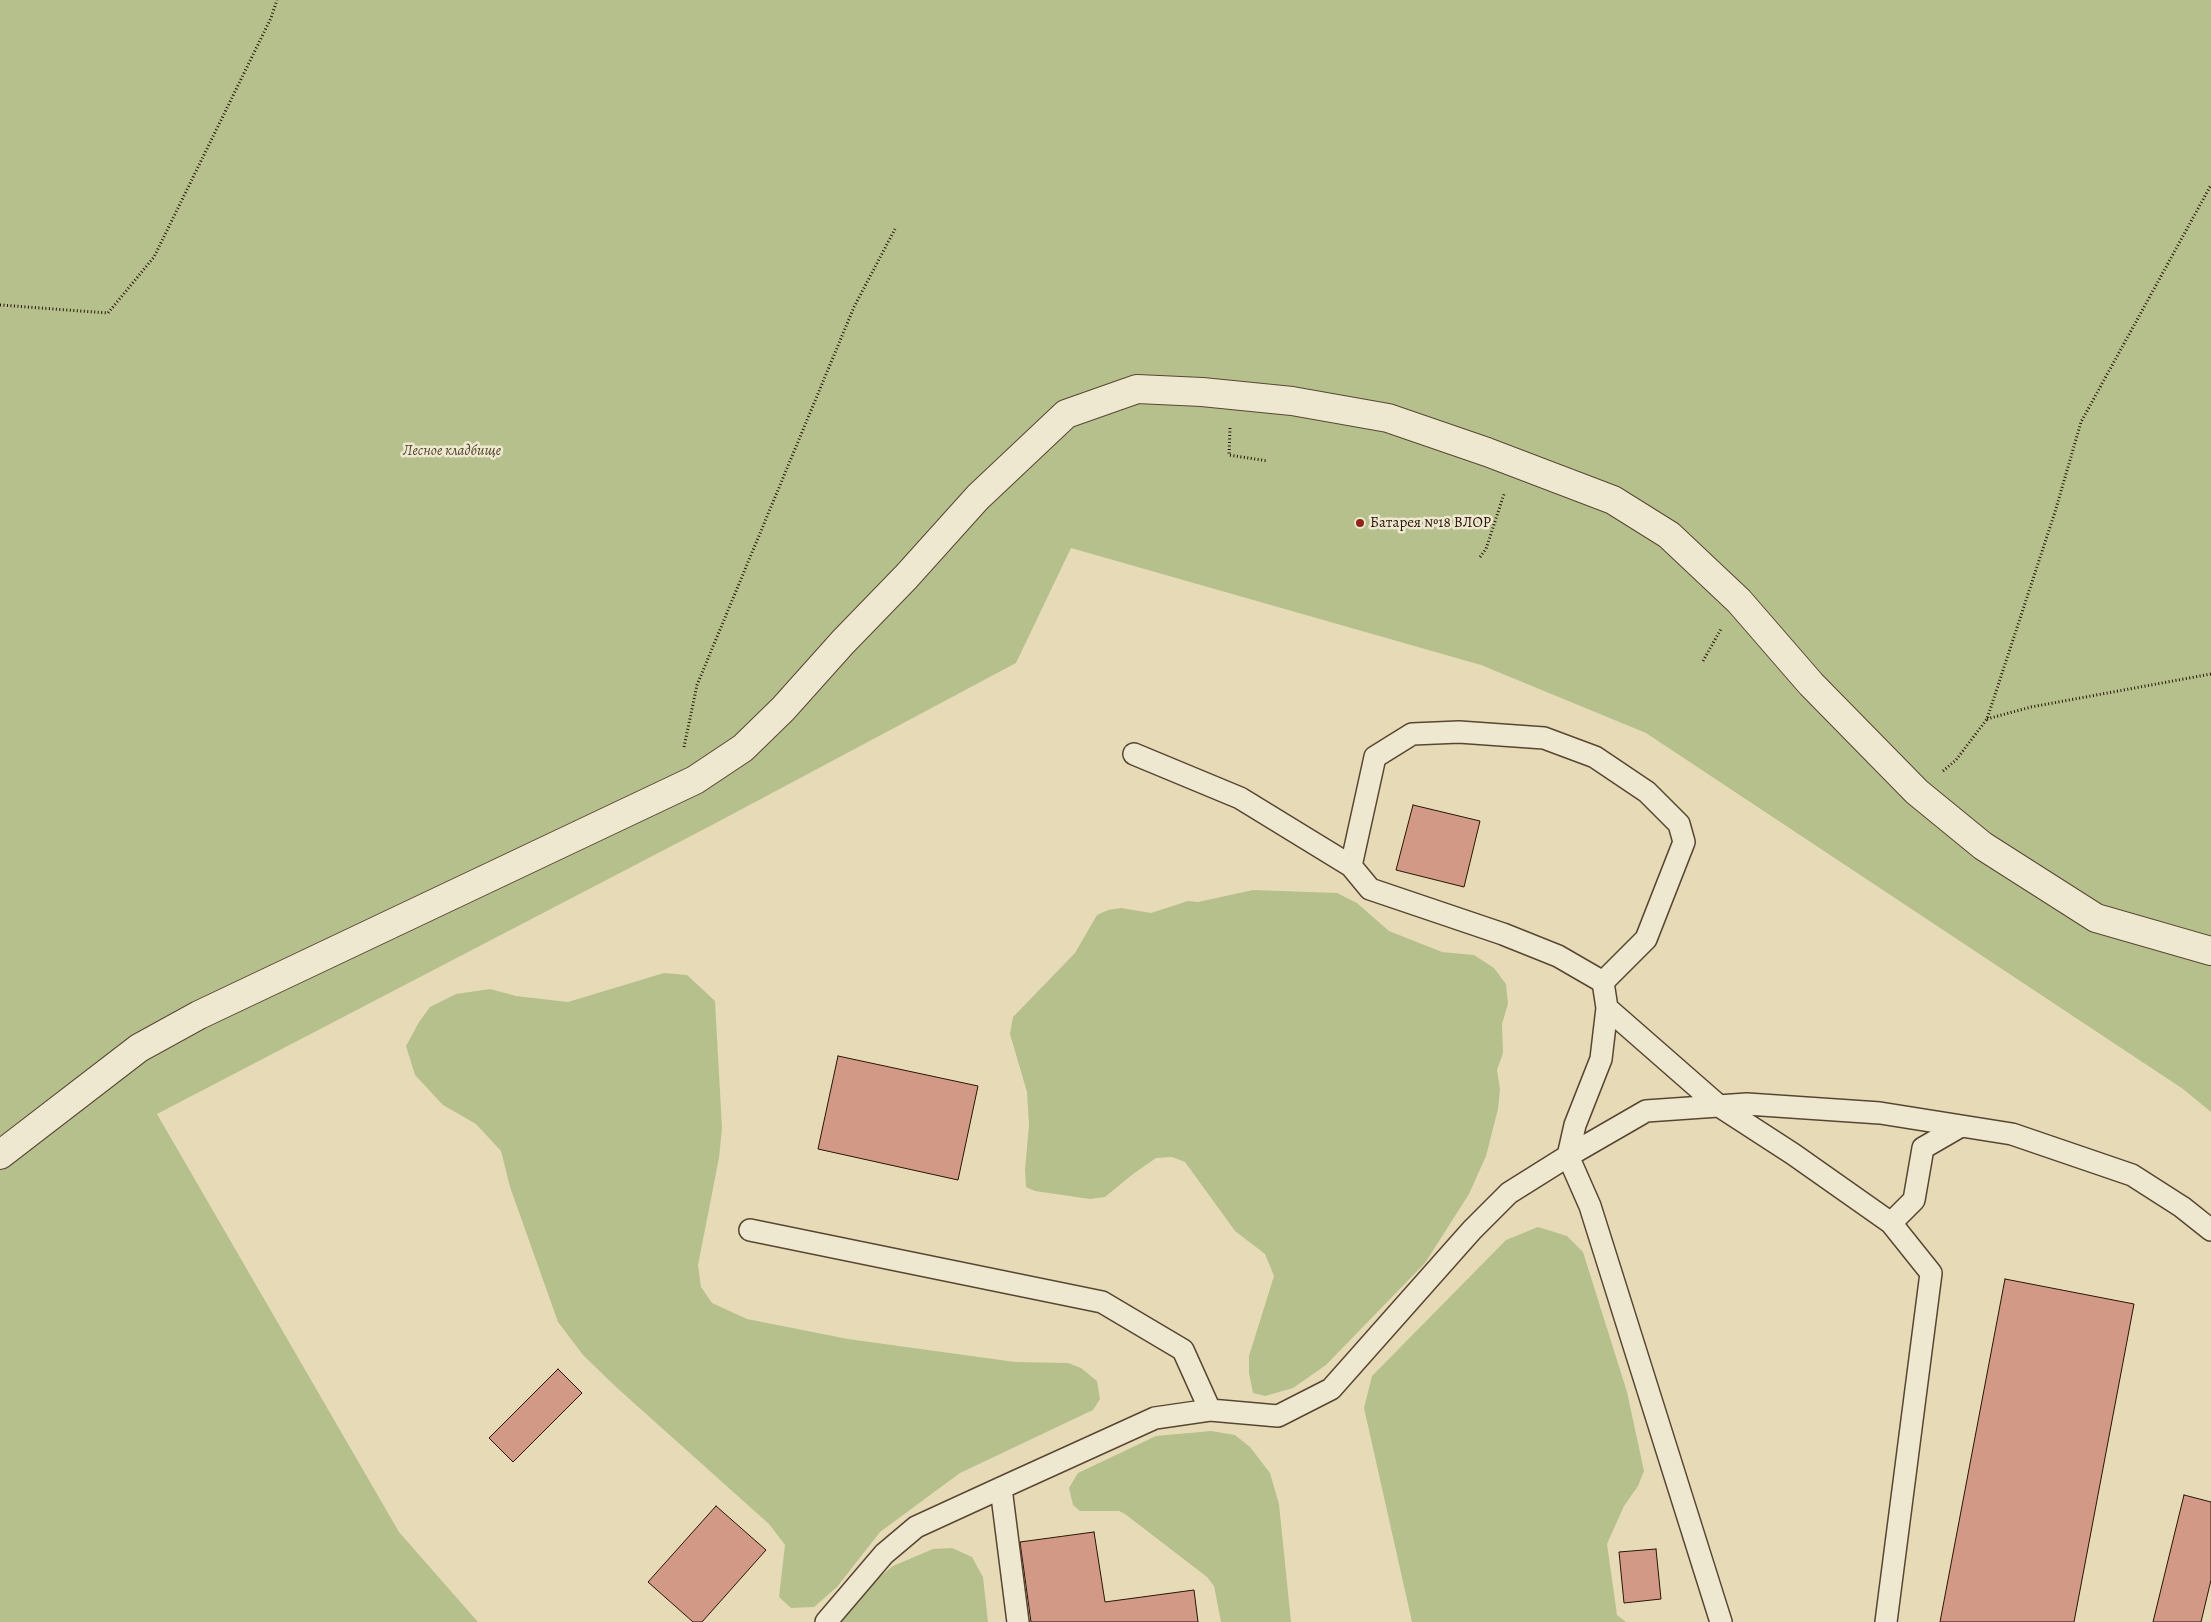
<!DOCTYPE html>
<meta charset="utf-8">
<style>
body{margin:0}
canvas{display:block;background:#e6dbb6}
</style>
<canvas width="2211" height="1622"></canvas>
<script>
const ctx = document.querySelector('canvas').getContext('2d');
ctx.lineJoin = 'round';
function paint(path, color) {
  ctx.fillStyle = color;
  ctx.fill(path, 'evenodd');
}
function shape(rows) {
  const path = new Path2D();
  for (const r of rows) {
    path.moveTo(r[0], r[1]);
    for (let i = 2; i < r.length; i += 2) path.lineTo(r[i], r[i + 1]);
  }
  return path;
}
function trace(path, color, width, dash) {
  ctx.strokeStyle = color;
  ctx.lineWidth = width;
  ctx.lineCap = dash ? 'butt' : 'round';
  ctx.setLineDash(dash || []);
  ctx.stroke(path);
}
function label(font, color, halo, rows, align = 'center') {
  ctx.font = font + ' Alegreya,serif';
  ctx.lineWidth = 5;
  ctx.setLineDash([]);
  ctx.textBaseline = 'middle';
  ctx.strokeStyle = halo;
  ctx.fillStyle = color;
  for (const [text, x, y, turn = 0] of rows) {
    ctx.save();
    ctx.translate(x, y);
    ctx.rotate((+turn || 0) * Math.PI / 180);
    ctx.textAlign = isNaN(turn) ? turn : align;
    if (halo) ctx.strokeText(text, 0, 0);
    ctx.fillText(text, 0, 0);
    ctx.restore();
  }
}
const green = shape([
 [0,0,2211,0,2211,1112,2183,1089,1646,733,1481,665,1071,548,1016,663,712,825,157,1114,399,1532,478,1622,0,1622],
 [1253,890,1337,893,1357,903,1389,931,1442,952,1474,955,1494,968,1506,984,1508,1004,1502,1024,1503,1053,1497,1070,1500,1089,1498,1109,1486,1156,1469,1194,1425,1263,1326,1365,1293,1388,1265,1396,1253,1393,1249,1373,1249,1356,1274,1276,1265,1254,1235,1231,1185,1162,1172,1157,1156,1158,1133,1174,1105,1197,1090,1199,1035,1191,1026,1187,1025,1170,1029,1125,1027,1092,1010,1034,1013,1017,1075,953,1097,915,1108,910,1121,908,1151,913,1188,901,1198,902],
 [664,973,687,975,715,1001,722,1128,719,1158,698,1265,701,1287,712,1303,747,1319,848,1339,1015,1362,1068,1363,1081,1368,1097,1381,1100,1399,1093,1410,960,1473,880,1532,837,1587,814,1607,791,1608,779,1597,785,1545,769,1524,616,1387,583,1355,558,1322,510,1187,501,1151,476,1124,443,1105,415,1075,406,1046,419,1022,430,1007,456,994,490,989,516,996,568,1002],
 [1538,1227,1567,1236,1583,1252,1627,1392,1644,1471,1638,1486,1624,1506,1607,1544,1617,1615,1626,1622,1412,1622,1364,1408,1372,1376,1506,1240],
 [1211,1431,1235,1435,1250,1447,1270,1473,1279,1504,1291,1622,1221,1622,1214,1586,1207,1577,1125,1514,1119,1511,1080,1511,1073,1505,1069,1488,1078,1473,1156,1436],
 [952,1548,972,1557,983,1577,988,1622,841,1622,866,1588,893,1566,933,1549]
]);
const building = shape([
 [1413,805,1480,821,1464,887,1396,870,1413,805],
 [838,1056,978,1086,958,1180,818,1149,838,1056],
 [2005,1279,2134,1304,2074,1622,1940,1622,2005,1279],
 [558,1369,582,1393,513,1462,489,1438,558,1369],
 [2184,1495,2211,1502,2211,1580,2201,1622,2153,1622,2184,1495],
 [716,1506,766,1550,702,1622,693,1622,648,1582,716,1506],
 [1094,1532,1105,1602,1194,1590,1198,1622,1031,1622,1020,1542,1094,1532],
 [1656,1549,1661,1599,1624,1603,1619,1552,1656,1549]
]);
const path = shape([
 [0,305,108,313,154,257,271,18,277,0],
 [1230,428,1229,455,1268,461],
 [1480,557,1486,549,1504,494],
 [1703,661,1721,629],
 [1987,719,2031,707,2211,674],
 [684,747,697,685,854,307,895,229],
 [1943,771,1956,760,1987,719,2055,512,2081,422,2211,185]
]);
const lane = shape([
 [1134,754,1240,798,1351,866],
 [1603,982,1646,939,1684,842,1679,824,1647,792,1595,757,1544,738,1459,732,1412,734,1375,757,1351,866,1370,889,1503,934,1558,956,1603,982,1607,1008,1719,1106,1793,1154,1891,1223,1914,1200,1923,1148,1961,1126],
 [750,1230,1102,1302,1183,1350,1210,1410],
 [1001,1488,1018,1622],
 [826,1622,884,1554,916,1527,1001,1488,1155,1418,1210,1410,1278,1416,1331,1389,1472,1230,1509,1193,1568,1156,1575,1125,1601,1059,1607,1008],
 [1721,1622,1590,1206,1568,1156,1646,1111,1747,1104,1880,1113,2012,1134,2132,1175,2182,1207,2211,1230],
 [1886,1622,1931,1273,1891,1223]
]);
const street = shape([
 [0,1155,139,1048,199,1015,695,780,743,748,783,709,843,642,906,577,978,497,1066,414,1137,389,1202,392,1292,401,1388,418,1487,452,1613,500,1669,535,1739,601,1811,684,1917,792,1983,846,2096,918,2211,951]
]);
const markers = [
 [1360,523,5,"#8f2418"]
];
const parkNames = [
 ["Лесное кладбище",452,451]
];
const poiNames = [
 ["Батарея №18 ВЛОР",1370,523]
];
paint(green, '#b6c08d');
paint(building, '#d29a86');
trace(building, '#291407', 1);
trace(lane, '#584633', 24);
trace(street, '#584633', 30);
trace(path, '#291407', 3, [1, 2.5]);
trace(lane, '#efe8d0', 21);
trace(street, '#efe8d0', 28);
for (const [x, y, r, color] of markers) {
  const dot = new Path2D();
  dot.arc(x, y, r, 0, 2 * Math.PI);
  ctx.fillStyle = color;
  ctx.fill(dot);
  trace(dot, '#efe8d0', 2);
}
label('italic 15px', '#53482f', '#efe8d0', parkNames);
label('15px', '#291407', '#efe8d0', poiNames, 'left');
</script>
